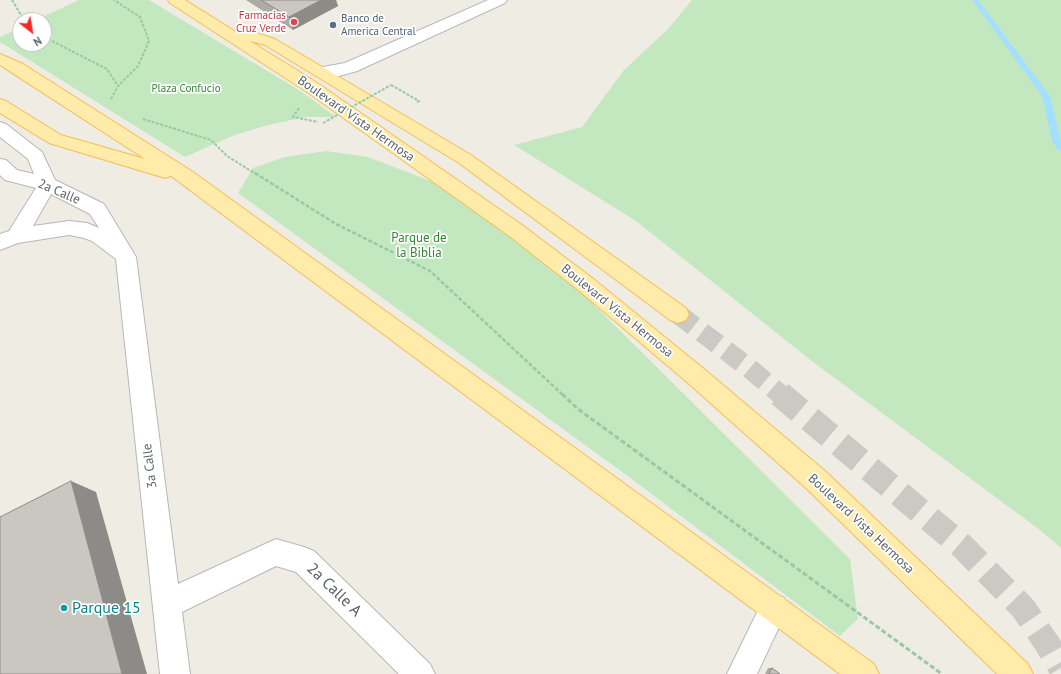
<!DOCTYPE html>
<style>
body{margin:0}
#map{position:relative;width:1061px;height:674px;overflow:hidden;background:#efece4;font-family:"PT Sans",sans-serif}
canvas{display:block}
.north{position:absolute;left:12px;top:12px;width:40px;height:40px;box-sizing:border-box;background:#fff;border:1px solid #bec0c2;border-radius:50%;rotate:149deg;font-size:11px;font-weight:700;line-height:16px;text-align:center;color:#5c6166}
.north::after{content:'';display:block;margin:auto;width:14px;height:18px;background:#f02a2a;clip-path:polygon(50% 0,100% 100%,50% 72%,0 100%)}
</style>
<div id="map">
<canvas width="1061" height="674"></canvas>
<div class="north">N</div>
</div>
<script>
const ctx = document.querySelector('canvas').getContext('2d');
ctx.lineJoin = 'round';
function paint(path, color) {
  ctx.fillStyle = color;
  ctx.fill(path, 'evenodd');
}
function shape(rows) {
  const path = new Path2D();
  for (const r of rows) {
    path.moveTo(r[0], r[1]);
    for (let i = 2; i < r.length; i += 2) path.lineTo(r[i], r[i + 1]);
  }
  return path;
}
function trace(path, color, width, dash) {
  ctx.strokeStyle = color;
  ctx.lineWidth = width;
  ctx.lineCap = dash ? 'butt' : 'round';
  ctx.setLineDash(dash || []);
  ctx.stroke(path);
}
function label(font, color, halo, rows, align = 'center') {
  ctx.font = font + ' "PT Sans",sans-serif';
  ctx.lineWidth = 3.5;
  ctx.setLineDash([]);
  ctx.textBaseline = 'middle';
  ctx.strokeStyle = halo;
  ctx.fillStyle = color;
  for (const [text, x, y, turn = 0] of rows) {
    ctx.save();
    ctx.translate(x, y);
    ctx.rotate((+turn || 0) * Math.PI / 180);
    ctx.textAlign = isNaN(turn) ? turn : align;
    if (halo) ctx.strokeText(text, 0, 0);
    ctx.fillText(text, 0, 0);
    ctx.restore();
  }
}
const green = shape([
 [79,0,149,0,299,90,336,117,306,117,268,125,232,136,185,157,0,42,0,37,20,28,20,44,44,44,44,20,36,20],
 [692,0,1061,0,1061,548,1040,530,813,362,636,221,514,145,582,127,624,70,668,29],
 [326,151,368,157,451,189,575,286,850,559,858,619,840,636,625,474,238,193,253,168,285,157]
]);
const stream = shape([
 [972,0,978,0,1050,96,1061,142,1061,151,1058,150,1052,141,1042,96,972,0]
]);
const majorTunnelFar1 = shape([
 [678,314,749,368,781,395]
]);
const majorTunnel = shape([
 [780,394,963,547,1023,608,1048,645,1061,668]
]);
const pathFar2 = shape([
 [12,0,24,20],
 [44,37,107,69,118,86],
 [391,85,419,101,416,103],
 [111,99,118,86,138,66,149,41,140,17,114,0],
 [299,108,293,117,318,122],
 [143,119,211,140,227,156,256,174]
]);
const pathFar1 = shape([
 [255,173,336,224,430,271,563,395]
]);
const path = shape([
 [562,394,578,409,942,674]
]);
const minor = shape([
 [488,0,507,0,505,3,357,71,339,76,323,77,317,76,315,72,317,68,345,63,488,0],
 [0,122,6,124,42,152,55,180,104,204,136,257,178,584,276,539,304,547,314,551,430,664,435,674,399,674,296,572,276,566,182,612,190,674,160,674,116,259,92,241,84,238,69,235,18,243,0,250,0,234,9,231,36,188,5,180,0,175,0,159,6,160,17,170,34,174,28,159,0,137,0,122],
 [51,194,90,214,99,228,87,223,69,221,33,226,51,194],
 [774,594,784,598,788,608,757,674,727,674,764,598,774,594]
]);
const major = shape([
 [168,0,185,0,236,32,243,29,275,39,471,155,686,308,689,314,686,320,678,323,670,320,459,163,265,45,250,41,319,84,522,225,591,277,704,369,825,471,1028,664,1033,674,997,674,807,489,688,383,577,289,508,235,307,92,170,3,168,0],
 [0,54,23,64,193,172,874,664,879,674,840,674,171,176,165,178,49,143,0,113,0,99,6,101,61,135,145,159,0,65,0,54]
]);
const pathBridge = shape([
 [323,123,391,85]
]);
const wall = shape([
 [246,0,336,0,338,6,293,30],
 [768,668,772,668,780,674,765,674]
]);
const shadedWall = shape([
 [321,0,336,0,338,6,293,30,289,17],
 [71,481,96,492,147,674,122,674]
]);
const building = shape([
 [261,0,321,0,289,17,261,0],
 [71,481,122,674,0,674,0,517,71,481],
 [772,668,780,674,769,674,772,668]
]);
const markers = [
 [294,22,4,"#e0444e"],
 [333,25,4,"#5c6f8a"],
 [64,608,4,"#0f9aa8"]
];
const farHealthnames = [
 ["Farmacias",286,16],
 ["Cruz Verde",286,29]
];
const farServicenames = [
 ["Banco de",341,19],
 ["America Central",341,32]
];
const farParknames = [
 ["Plaza Confucio",186,89]
];
const streetNames = [
 ["Boulevard Vista Hermosa",356,119,35],
 ["2a Calle",59,192,23],
 ["Boulevard Vista Hermosa",617,311,39],
 ["3a Calle",150,466,-97],
 ["Boulevard Vista Hermosa",861,524,43]
];
const parkNames = [
 ["Parque de",419,238],
 ["la Biblia",419,253]
];
const nearStreetnames = [
 ["2a Calle A",334,590,44]
];
const nearCulturenames = [
 ["Parque 15",72,608]
];
paint(green, '#c3e8c0');
paint(stream, '#a5dfff');
trace(majorTunnelFar1, '#cac9c4', 20, [20, 10]);
trace(majorTunnel, '#cac9c4', 26, [26, 13]);
trace(minor, '#b5b8bc', 2);
trace(major, '#f7bd56', 2);
trace(pathFar2, '#98c9a3', 2, [3, 1.5]);
trace(pathFar1, '#98c9a3', 2.5, [4, 2]);
trace(path, '#98c9a3', 3, [5, 2.5]);
paint(minor, '#fff');
paint(major, '#ffebaa');
trace(pathBridge, '#98c9a3', 2, [3, 1.5]);
paint(wall, '#aeaba6');
paint(shadedWall, '#8d8b87');
paint(building, '#cac7c1');
trace(building, '#8d8b87', 1);
for (const [x, y, r, color] of markers) {
  const dot = new Path2D();
  dot.arc(x, y, r, 0, 2 * Math.PI);
  ctx.fillStyle = color;
  ctx.fill(dot);
  trace(dot, '#fff', 1.5);
}
label('11px', '#be3a42', '#fff', farHealthnames, 'right');
label('11px', '#4e5e75', '#fff', farServicenames, 'left');
label('11px', '#348732', '#fff', farParknames);
label('13px', '#5c6166', '#fff', streetNames);
label('13px', '#348732', '#fff', parkNames);
label('16px', '#5c6166', '#fff', nearStreetnames);
label('16px', '#0d838f', '#fff', nearCulturenames, 'left');
</script>
